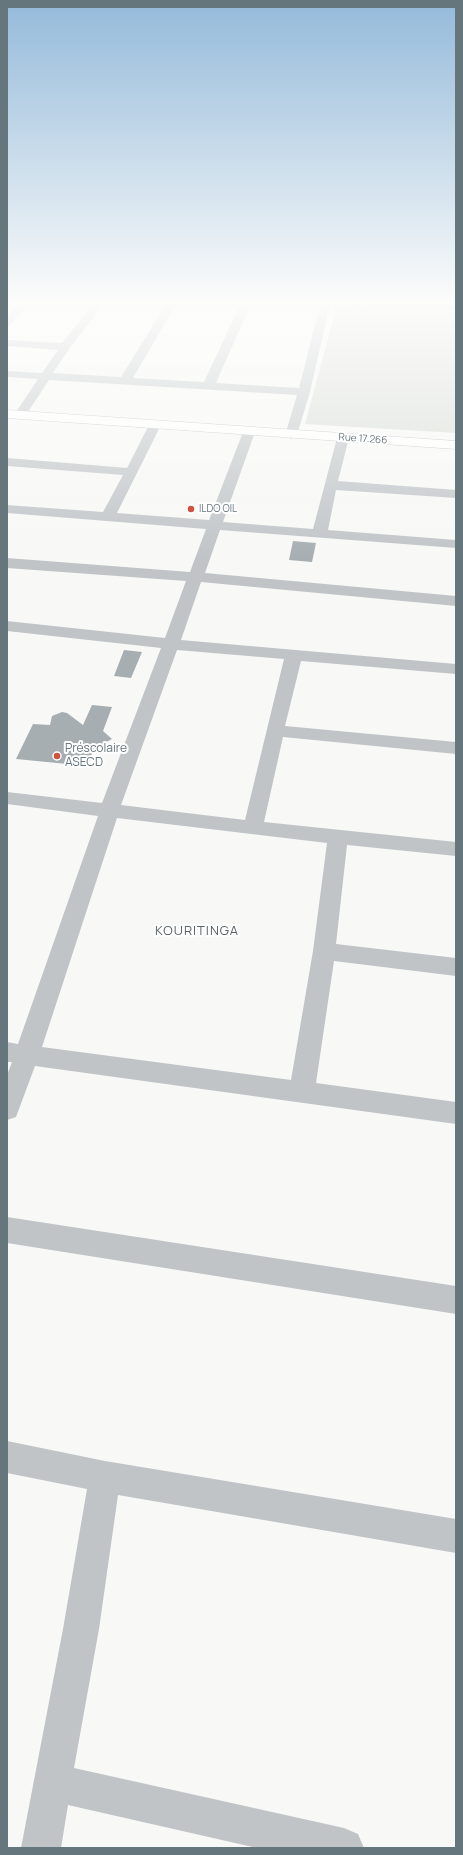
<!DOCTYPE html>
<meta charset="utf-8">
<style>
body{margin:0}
#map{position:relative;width:463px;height:1855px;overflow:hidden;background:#f8f8f6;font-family:Manrope,sans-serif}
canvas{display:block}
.frame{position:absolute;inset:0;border:8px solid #66767d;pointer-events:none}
</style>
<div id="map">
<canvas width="463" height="1855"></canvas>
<div class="frame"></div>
</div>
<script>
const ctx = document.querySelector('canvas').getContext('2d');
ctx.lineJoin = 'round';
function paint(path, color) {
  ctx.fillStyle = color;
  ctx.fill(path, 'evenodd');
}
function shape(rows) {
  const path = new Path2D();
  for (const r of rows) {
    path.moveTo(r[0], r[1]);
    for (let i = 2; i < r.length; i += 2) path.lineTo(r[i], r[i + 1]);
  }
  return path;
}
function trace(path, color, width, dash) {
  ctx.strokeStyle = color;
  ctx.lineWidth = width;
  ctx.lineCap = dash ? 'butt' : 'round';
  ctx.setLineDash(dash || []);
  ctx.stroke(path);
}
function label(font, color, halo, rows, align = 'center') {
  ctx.font = font + ' Manrope,sans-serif';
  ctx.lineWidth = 4;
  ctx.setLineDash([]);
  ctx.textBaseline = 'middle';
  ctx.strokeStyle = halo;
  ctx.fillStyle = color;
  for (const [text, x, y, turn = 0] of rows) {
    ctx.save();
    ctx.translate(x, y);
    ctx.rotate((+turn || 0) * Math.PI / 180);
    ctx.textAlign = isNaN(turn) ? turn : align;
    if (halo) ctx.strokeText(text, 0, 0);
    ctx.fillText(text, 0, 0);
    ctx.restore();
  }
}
const green = shape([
 [337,305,456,312,456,433,305,424]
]);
const building = shape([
 [293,541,316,543,312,562,289,560],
 [124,650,142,652,131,678,114,676],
 [92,705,112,707,103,731,112,739,99,746,93,751,88,766,16,759,33,724,50,725,52,716,62,712,67,713,83,725]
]);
const street = shape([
 [21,301,31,301,11,324,7,325,7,316,21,301],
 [96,301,106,301,69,349,53,373,121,377,168,301,178,301,133,378,204,382,242,301,252,301,216,383,299,388,321,301,377,301,456,305,456,311,330,304,310,392,297,435,291,439,285,435,297,395,49,380,24,418,16,418,14,415,38,379,7,377,7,371,42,373,58,350,7,346,7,340,62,343,96,301],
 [155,421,161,425,117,513,209,520,243,432,249,428,255,432,223,522,313,529,337,438,343,434,349,438,338,481,456,490,456,498,336,490,328,530,456,540,456,548,220,530,205,573,456,596,456,606,201,582,181,640,456,664,456,674,301,661,285,726,456,742,456,754,283,737,264,822,456,842,456,856,347,845,336,944,456,958,456,976,334,961,316,1083,456,1102,456,1124,35,1066,16,1117,7,1120,7,1075,12,1062,7,1062,7,1042,18,1044,98,816,7,804,7,792,102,803,161,648,7,631,7,621,165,638,186,581,7,568,7,558,190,572,206,529,7,513,7,505,103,512,123,475,7,466,7,458,127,468,149,425,155,421],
 [177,650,284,659,245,820,121,805,177,650],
 [117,818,327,843,313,951,291,1080,42,1047,117,818],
 [7,1217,456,1286,456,1314,7,1243,7,1217],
 [7,1441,105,1461,456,1519,456,1553,118,1495,99,1629,74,1768,344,1828,358,1834,364,1848,257,1848,68,1805,61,1848,21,1848,63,1629,87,1489,7,1473,7,1441]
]);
const secondary = shape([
 [7,410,456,441,456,449,7,418,7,410]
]);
const markers = [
 [191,509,4,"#cf533f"],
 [57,756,4,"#cf533f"]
];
const farStreetnames = [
 ["Rue 17.266",363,439,4]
];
const farPoinames = [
 ["ILDO OIL",199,509]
];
const poiNames = [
 ["Préscolaire",65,749],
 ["ASECD",65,763]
];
const neighbourhoodNames = [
 ["KOURITINGA",197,931]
];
paint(green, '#d9ddd6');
paint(building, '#a6aeb2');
trace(secondary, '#b3b8bb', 1);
paint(street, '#c0c4c7');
paint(secondary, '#fff');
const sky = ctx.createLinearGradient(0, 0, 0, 560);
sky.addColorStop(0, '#94bada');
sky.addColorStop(0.54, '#fcfcfb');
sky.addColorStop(1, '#fcfcfb00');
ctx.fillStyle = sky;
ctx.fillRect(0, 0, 463, 560);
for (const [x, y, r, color] of markers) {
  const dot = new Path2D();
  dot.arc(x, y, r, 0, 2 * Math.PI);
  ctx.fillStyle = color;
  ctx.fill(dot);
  trace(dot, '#fff', 1.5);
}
label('10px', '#66767d', '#fff', farStreetnames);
label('10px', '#66767d', '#fff', farPoinames, 'left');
label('12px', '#66767d', '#fff', poiNames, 'left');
ctx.letterSpacing = '1px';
label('13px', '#586369', '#fff', neighbourhoodNames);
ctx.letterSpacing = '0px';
</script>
